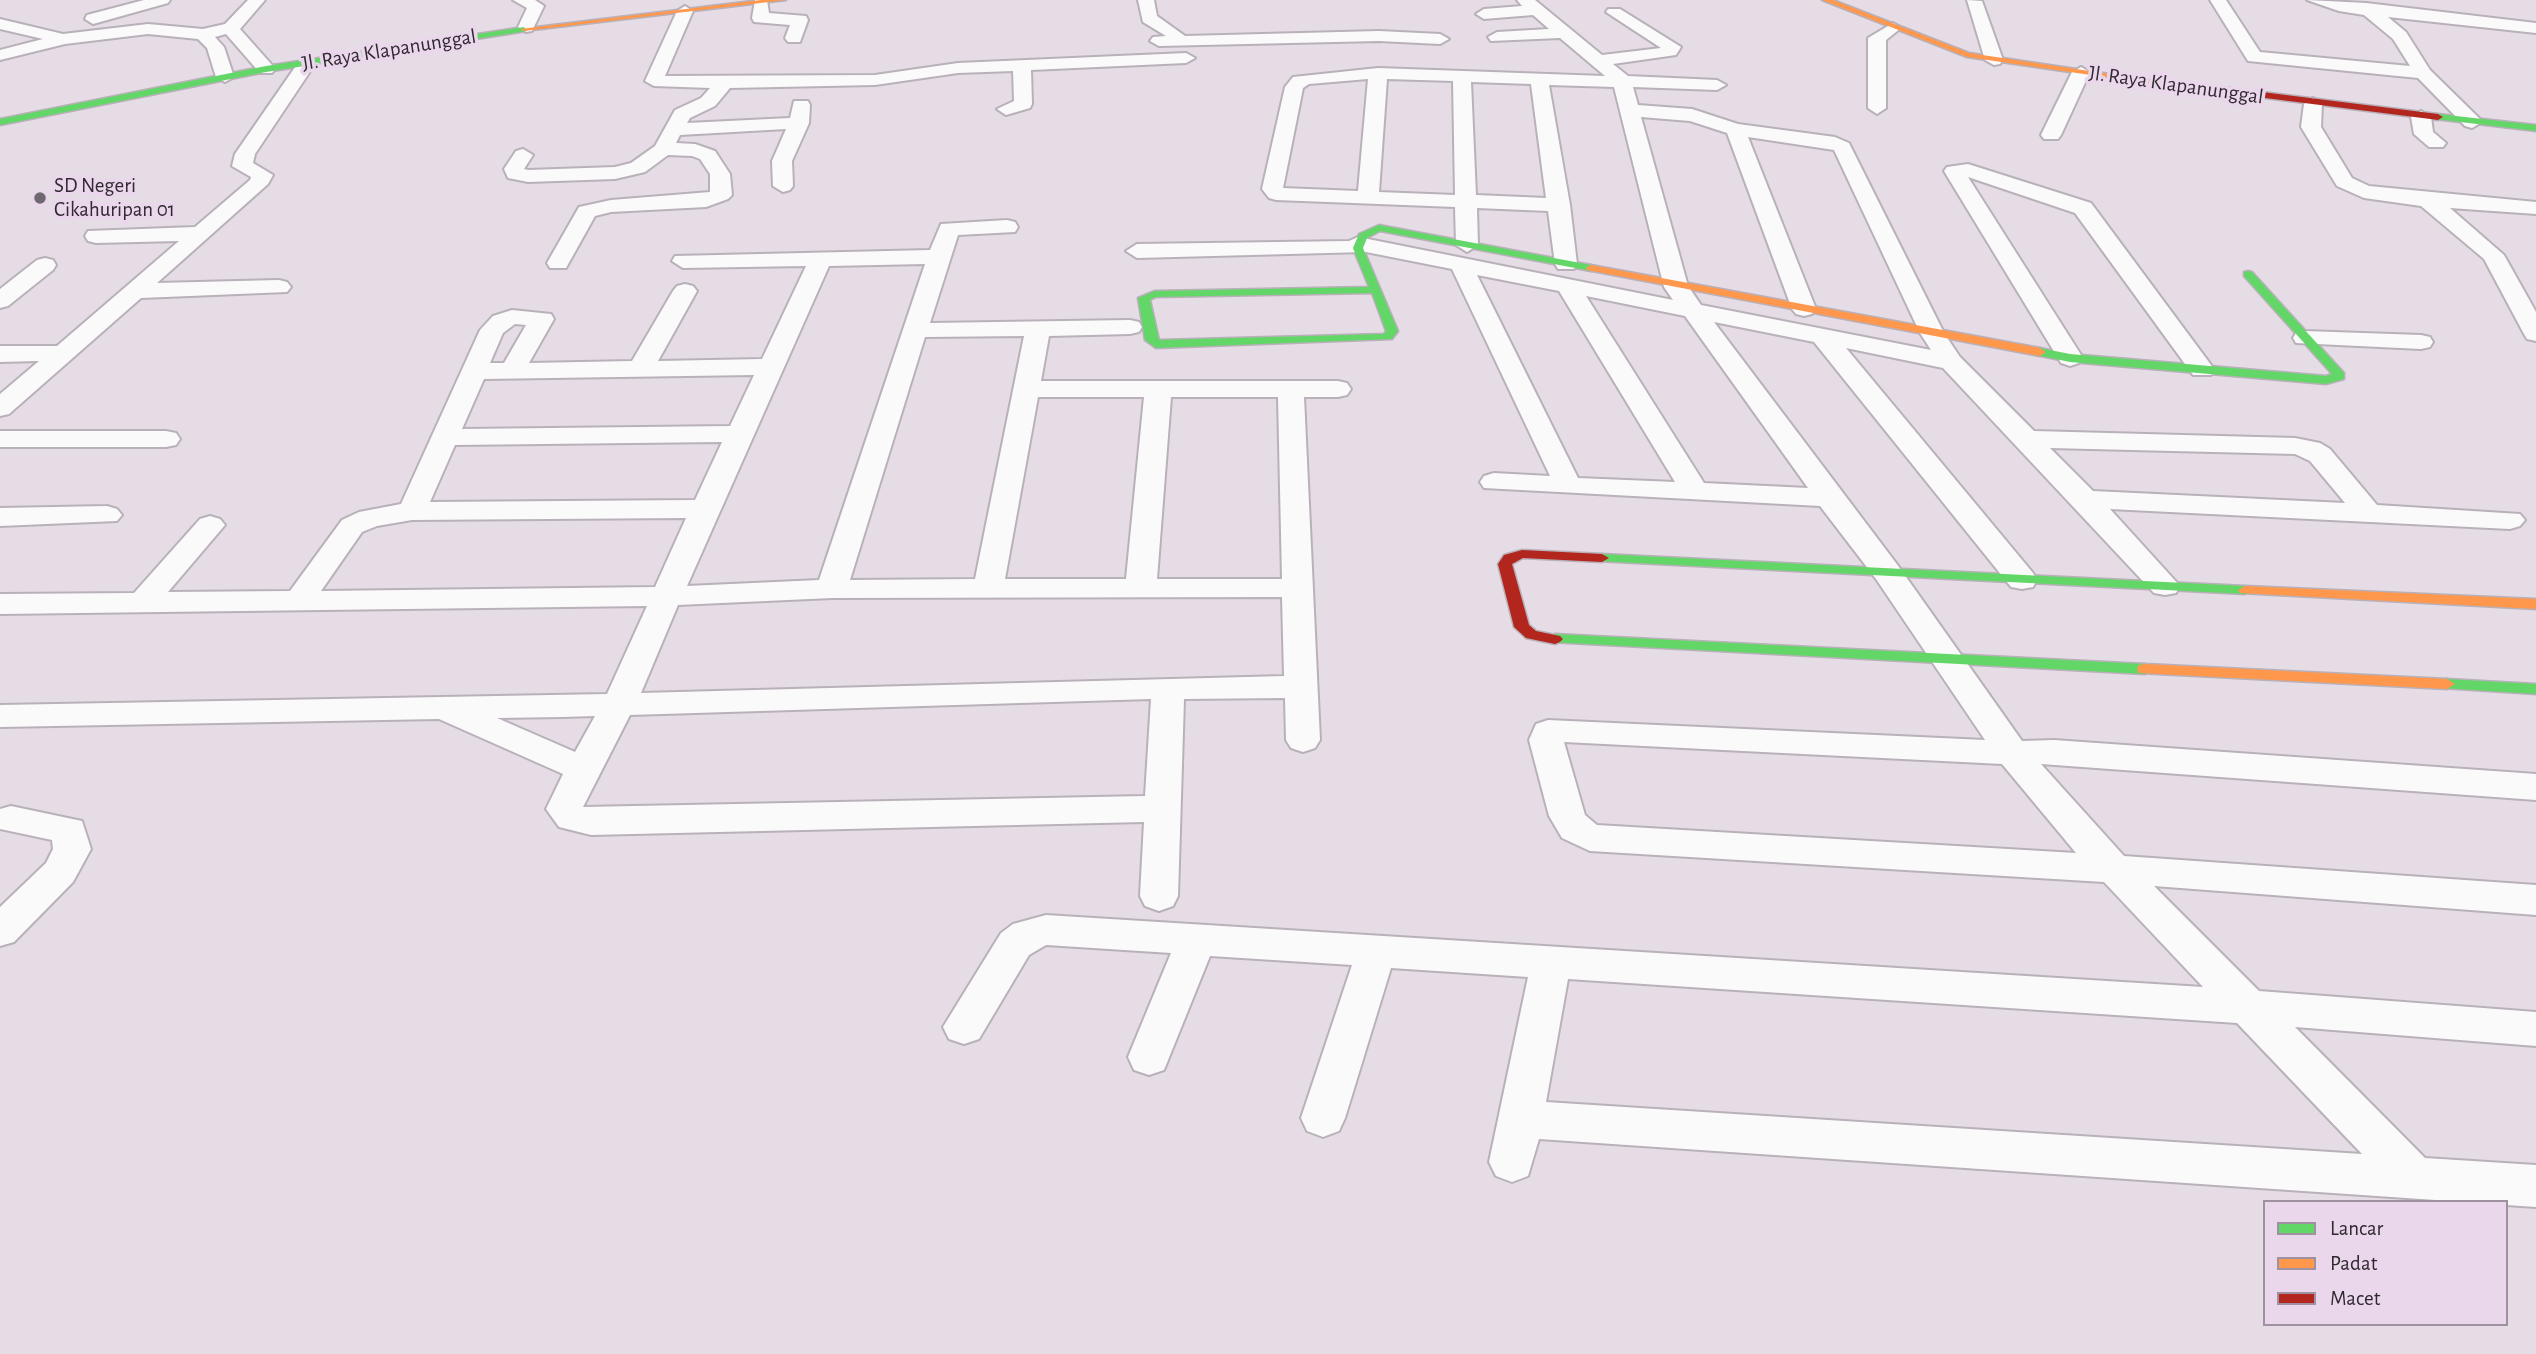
<!DOCTYPE html>
<style>
body{margin:0}
#map{position:relative;width:2536px;height:1354px;overflow:hidden;background:#e6dce6;font-family:"Alegreya Sans",sans-serif}
canvas{display:block}
.legend{position:absolute;left:2263px;top:1200px;width:245px;height:126px;box-sizing:border-box;background:#ead7eb;border:2px solid #a091a0;margin:0;padding:9px 12px;list-style:none;font-size:21px;color:#302930}
.legend li{display:flex;align-items:center;gap:14px;height:35px}
.legend b{width:35px;border:2px solid #a091a0}
</style>
<div id="map">
<canvas width="2536" height="1354"></canvas>
<ul class="legend">
<li><b style="height:9px;background:#63d668"></b>Lancar</li>
<li><b style="height:9px;background:#ff974d"></b>Padat</li>
<li><b style="height:9px;background:#b3261e"></b>Macet</li>
</ul>
</div>
<script>
const ctx = document.querySelector('canvas').getContext('2d');
ctx.lineJoin = 'round';
function shape(rows) {
  const path = new Path2D();
  for (const r of rows) {
    path.moveTo(r[0], r[1]);
    for (let i = 2; i < r.length; i += 2) path.lineTo(r[i], r[i + 1]);
  }
  return path;
}
function trace(path, color, width, dash) {
  ctx.strokeStyle = color;
  ctx.lineWidth = width;
  ctx.lineCap = dash ? 'butt' : 'round';
  ctx.setLineDash(dash || []);
  ctx.stroke(path);
}
function paint(path, color) {
  ctx.fillStyle = color;
  ctx.fill(path, 'evenodd');
}
function label(font, color, halo, rows, align = 'center') {
  ctx.font = font + ' "Alegreya Sans",sans-serif';
  ctx.lineWidth = 7;
  ctx.setLineDash([]);
  ctx.textBaseline = 'middle';
  ctx.strokeStyle = halo;
  ctx.fillStyle = color;
  for (const [text, x, y, turn = 0] of rows) {
    ctx.save();
    ctx.translate(x, y);
    ctx.rotate((+turn || 0) * Math.PI / 180);
    ctx.textAlign = isNaN(turn) ? turn : align;
    if (halo) ctx.strokeText(text, 0, 0);
    ctx.fillText(text, 0, 0);
    ctx.restore();
  }
}
const street = shape([
 [144,0,170,0,168,3,93,24,85,19,87,15,144,0],
 [248,0,265,0,240,29,272,65,275,69,272,73,260,73,226,34,215,37,224,47,234,77,225,82,216,77,207,48,198,39,148,34,65,44,0,60,0,50,43,39,0,29,0,19,63,34,148,24,203,29,225,24,248,0],
 [513,0,535,0,544,6,532,31,526,32,518,27,527,8,513,0],
 [755,0,767,0,769,13,806,16,808,20,800,42,788,42,785,38,790,25,754,22,752,18,755,0],
 [1138,0,1154,0,1157,16,1185,36,1379,31,1440,34,1449,39,1440,44,1379,41,1159,46,1150,41,1153,37,1166,36,1143,22,1138,0],
 [1517,0,1535,0,1602,55,1661,48,1606,12,1608,9,1620,9,1681,47,1676,55,1613,64,1628,76,1717,80,1726,85,1717,90,1633,87,1638,105,1692,109,1738,124,1835,137,1849,143,1944,333,1960,357,2034,431,2295,438,2320,443,2330,449,2377,505,2520,514,2525,520,2520,526,2510,529,2110,509,2180,586,2176,593,2165,595,2154,593,1943,368,1846,348,2033,573,2037,580,2033,587,2022,589,2011,587,1814,342,1714,322,1899,567,2022,741,2054,740,2536,774,2536,800,2041,764,2124,856,2536,885,2536,915,2154,886,2259,991,2536,1012,2536,1046,2295,1027,2425,1158,2536,1165,2536,1207,2506,1205,2506,1202,2465,1202,1539,1139,1528,1176,1512,1182,1496,1176,1489,1162,1528,977,1391,968,1345,1118,1339,1131,1323,1137,1307,1131,1301,1118,1352,965,1210,956,1164,1070,1149,1075,1134,1070,1128,1057,1171,953,1046,945,1029,955,979,1039,964,1044,949,1039,943,1027,1001,933,1013,924,1046,915,2203,987,2104,882,1590,851,1562,838,1549,816,1529,740,1536,724,1548,720,1985,740,1876,579,1820,506,1484,488,1480,482,1484,476,1494,473,1550,476,1452,269,1366,252,1137,258,1126,251,1137,244,1349,241,1358,237,1673,300,1664,287,1614,87,1549,85,1570,205,1577,264,1574,269,1558,269,1555,264,1548,211,1477,208,1478,245,1467,252,1456,245,1455,207,1276,200,1269,198,1262,189,1285,87,1293,77,1378,68,1605,76,1560,38,1491,41,1488,37,1497,32,1549,29,1533,15,1484,19,1476,14,1484,9,1522,6,1517,0],
 [1368,79,1358,191,1283,188,1303,88,1309,84,1368,79],
 [1387,79,1453,81,1455,195,1379,192,1387,79],
 [1471,82,1531,84,1546,198,1476,195,1471,82],
 [1641,117,1690,121,1727,133,1792,309,1796,314,1804,316,1812,314,1816,309,1748,137,1834,150,1920,333,1931,350,1701,305,1688,286,1641,117],
 [1477,275,1559,291,1675,482,1578,478,1477,275],
 [1586,296,1685,316,1808,488,1704,483,1586,296],
 [2050,448,2295,454,2310,461,2345,503,2093,491,2050,448],
 [1564,742,2002,764,2076,853,1597,825,1585,815,1564,742],
 [1568,979,2237,1023,2362,1154,1546,1102,1568,979],
 [1967,0,1982,1,2003,60,2000,64,1994,65,1985,60,1967,0],
 [2210,0,2226,0,2260,52,2410,66,2393,39,2364,15,2339,11,2307,0,2366,3,2536,23,2536,33,2388,17,2406,32,2430,70,2479,118,2482,122,2472,128,2465,126,2418,78,2248,61,2210,0],
 [685,6,693,11,665,76,875,75,958,63,1186,53,1195,58,1186,63,1031,70,1032,104,1030,108,1006,115,997,109,1014,101,1013,71,958,73,875,85,730,88,715,106,690,118,687,123,790,118,794,101,808,101,810,105,809,123,792,161,793,186,790,190,783,192,773,186,772,161,786,129,680,135,676,143,695,144,715,151,730,174,732,195,728,199,706,207,611,212,595,216,566,268,550,268,547,263,579,207,611,200,710,192,710,174,700,159,692,156,668,155,645,172,615,179,528,182,508,178,504,169,516,151,523,149,533,155,524,169,528,170,615,167,631,163,655,146,675,110,701,98,710,88,654,86,645,81,677,11,685,6],
 [1893,23,1901,28,1886,40,1886,108,1877,114,1868,108,1868,38,1893,23],
 [306,59,315,64,255,154,253,163,273,175,268,184,157,283,279,280,287,282,291,287,287,292,141,298,9,414,0,416,0,394,39,361,0,362,0,346,57,346,179,241,96,243,88,241,85,236,88,231,195,227,250,180,251,177,232,166,235,154,300,60,306,59],
 [2081,67,2090,72,2061,135,2058,139,2044,139,2041,135,2072,72,2081,67],
 [2313,98,2322,104,2321,127,2352,178,2369,186,2536,202,2536,214,2450,208,2504,255,2536,312,2536,341,2527,339,2524,334,2484,259,2421,206,2364,198,2337,186,2301,127,2304,104,2313,98],
 [2421,111,2431,117,2433,132,2446,143,2443,147,2429,147,2414,134,2411,117,2421,111],
 [1968,164,2091,203,2211,365,2215,370,2211,375,2193,375,2075,213,1968,177,2083,358,2079,363,2070,366,2061,363,1944,171,1947,167,1968,164],
 [1007,220,1015,222,1018,227,1015,232,958,235,930,323,1130,320,1139,322,1142,327,1139,332,1130,334,1049,336,1041,381,1338,381,1347,383,1351,389,1347,395,1338,397,1304,397,1320,740,1315,748,1303,752,1291,748,1286,740,1285,698,1184,699,1178,896,1173,906,1159,911,1145,906,1140,896,1144,822,591,835,559,827,546,809,563,774,439,719,0,727,0,705,607,694,647,606,0,614,0,594,134,593,200,519,210,516,220,519,225,525,168,592,290,591,342,520,359,512,401,504,480,330,493,316,512,310,551,314,554,319,529,363,632,361,673,291,677,286,685,284,693,286,697,291,658,361,762,359,806,266,683,268,672,261,675,256,930,250,941,224,1007,220],
 [925,264,819,580,687,586,829,266,925,264],
 [515,324,526,325,504,363,490,363,503,333,515,324],
 [1024,336,975,579,850,580,925,337,1024,336],
 [754,375,730,426,462,429,484,379,754,375],
 [1038,397,1144,397,1126,579,1005,579,1038,397],
 [1171,397,1278,397,1282,579,1157,579,1171,397],
 [722,442,695,500,430,502,455,445,722,442],
 [686,518,655,587,321,591,362,532,377,526,412,520,686,518],
 [1282,597,1284,676,641,693,678,605,832,598,1282,597],
 [1151,699,1145,796,583,807,630,715,1151,699],
 [595,716,575,752,497,718,563,717,595,716],
 [45,258,53,260,56,265,53,270,8,306,0,308,0,289,37,260,45,258],
 [2305,331,2421,335,2430,337,2433,342,2430,347,2421,349,2296,343,2293,338,2296,333,2305,331],
 [0,431,166,431,176,433,180,439,176,445,166,447,0,447,0,431],
 [107,506,117,509,122,515,117,521,0,526,0,508,107,506],
 [11,806,82,821,91,849,73,882,14,942,0,946,0,907,46,863,53,849,52,840,0,829,0,809,11,806]
]);
const fast = shape([
 [524,27,527,31,266,72,0,125,0,119,266,66,524,27],
 [2438,114,2536,125,2536,131,2435,119,2435,115,2438,114],
 [1379,225,1591,265,1596,268,1591,271,1380,231,1367,238,1363,248,1398,331,1392,339,1156,348,1145,340,1138,298,1155,291,1369,287,1353,248,1359,234,1379,225],
 [1372,293,1386,331,1384,334,1159,340,1150,300,1156,297,1372,293],
 [2248,271,2252,272,2344,373,2344,379,2326,384,2070,362,2036,355,2034,352,2040,348,2070,354,2326,376,2332,374,2244,276,2244,272,2248,271],
 [1602,554,2245,586,2252,590,2245,594,1597,561,1595,558,1602,554],
 [1555,634,2145,664,2153,669,2145,674,1550,642,1547,639,1555,634],
 [2447,679,2536,684,2536,694,2441,688,2439,684,2447,679]
]);
const slow = shape([
 [761,0,786,0,524,31,520,29,761,0],
 [1822,0,1833,0,1969,53,2170,83,2166,86,1967,57,1822,0],
 [1591,265,2040,348,2046,352,2040,356,1587,270,1586,268,1591,265],
 [2245,586,2536,599,2536,609,2240,593,2238,590,2245,586],
 [2145,664,2447,679,2455,684,2447,689,2139,673,2137,669,2139,665,2145,664]
]);
const jam = shape([
 [2166,80,2438,114,2443,117,2438,120,2163,85,2162,83,2166,80],
 [1522,550,1602,554,1609,558,1602,562,1523,558,1512,564,1529,625,1536,631,1560,636,1563,639,1560,642,1555,644,1526,638,1514,627,1498,564,1504,555,1522,550]
]);
const markers = [
 [40,198,7,"#706870"]
];
const farStreetnames = [
 ["Jl. Raya Klapanunggal",389,50,-9],
 ["Jl. Raya Klapanunggal",2176,85,8]
];
const farPoinames = [
 ["SD Negeri",54,186],
 ["Cikahuripan 01",54,210]
];
trace(street, '#b9b1b9', 4);
trace(fast, '#b9b1b9', 3);
trace(slow, '#b9b1b9', 3);
trace(jam, '#b9b1b9', 3);
paint(street, '#fbfafb');
paint(fast, '#63d668');
paint(slow, '#ff974d');
paint(jam, '#b3261e');
for (const [x, y, r, color] of markers) {
  const dot = new Path2D();
  dot.arc(x, y, r, 0, 2 * Math.PI);
  ctx.fillStyle = color;
  ctx.fill(dot);
  trace(dot, '#ead7eb', 2.5);
}
label('21px', '#302930', '#ead7eb', farStreetnames);
label('21px', '#302930', '#ead7eb', farPoinames, 'left');
</script>
